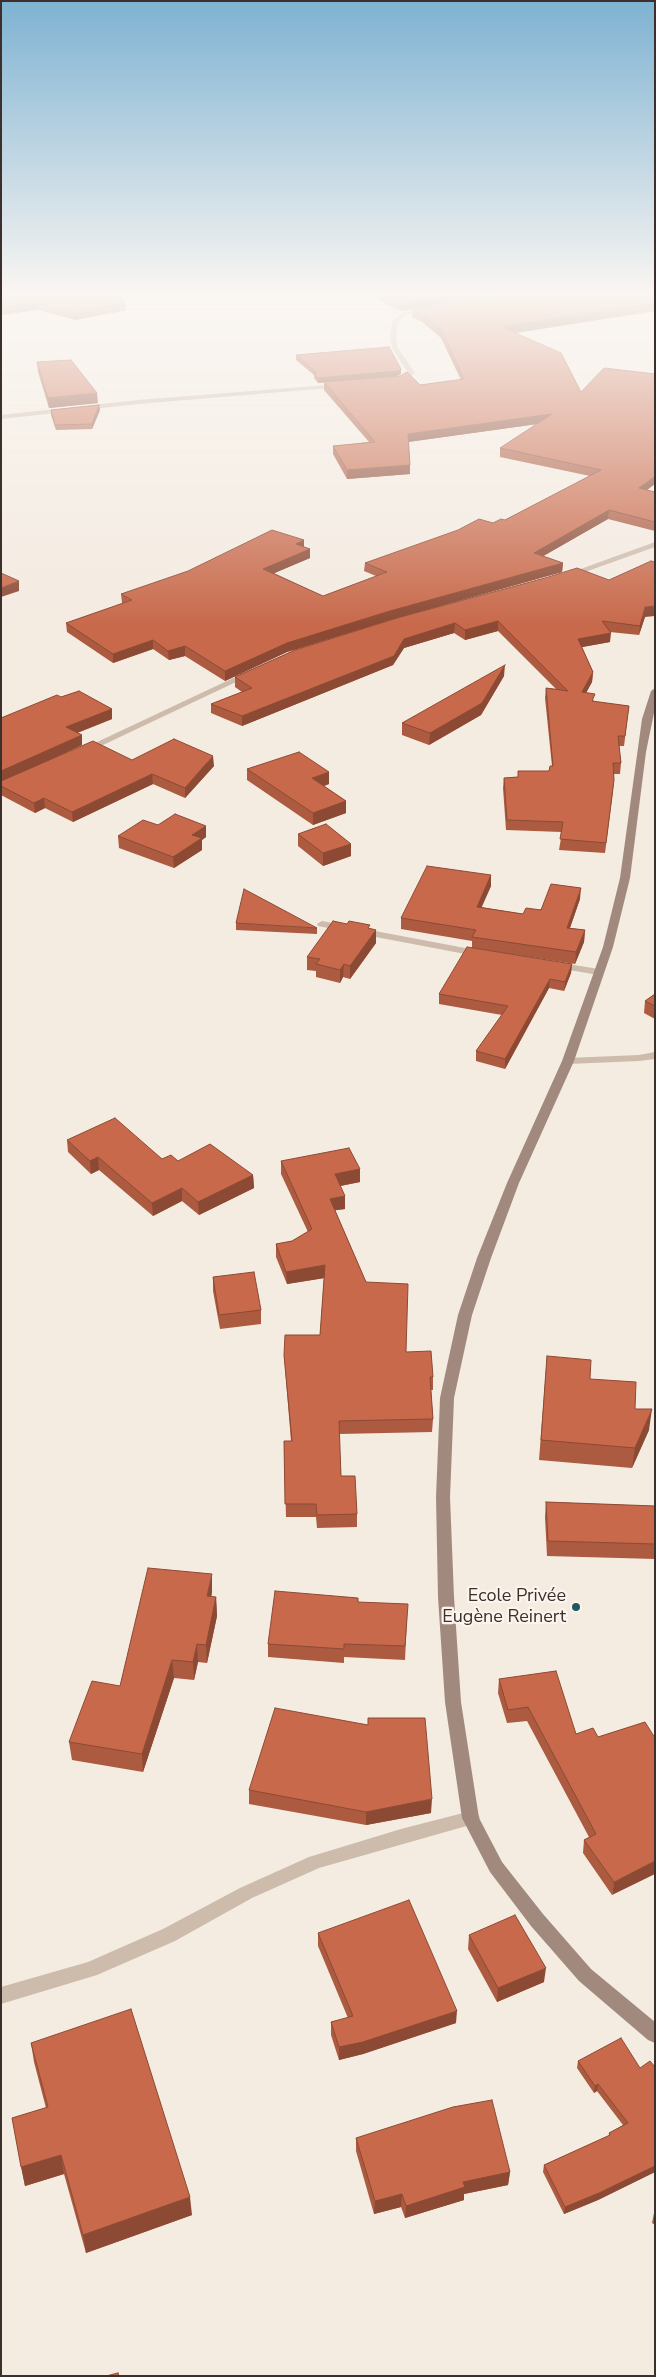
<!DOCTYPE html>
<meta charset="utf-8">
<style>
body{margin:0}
#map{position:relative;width:656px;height:2377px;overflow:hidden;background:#f4ebe1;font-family:"Nunito Sans",sans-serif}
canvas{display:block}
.frame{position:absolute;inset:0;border:2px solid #3b302b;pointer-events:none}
</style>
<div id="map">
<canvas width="656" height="2377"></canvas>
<div class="frame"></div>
</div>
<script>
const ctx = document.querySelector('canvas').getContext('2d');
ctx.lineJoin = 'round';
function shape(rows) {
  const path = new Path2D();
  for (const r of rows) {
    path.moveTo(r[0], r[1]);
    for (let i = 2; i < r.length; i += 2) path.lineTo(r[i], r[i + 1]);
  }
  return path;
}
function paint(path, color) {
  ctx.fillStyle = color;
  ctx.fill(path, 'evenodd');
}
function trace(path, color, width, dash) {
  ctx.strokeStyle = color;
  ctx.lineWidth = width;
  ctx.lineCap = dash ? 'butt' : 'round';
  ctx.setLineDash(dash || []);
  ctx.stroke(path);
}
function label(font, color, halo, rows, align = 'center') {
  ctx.font = font + ' "Nunito Sans",sans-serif';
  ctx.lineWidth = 4.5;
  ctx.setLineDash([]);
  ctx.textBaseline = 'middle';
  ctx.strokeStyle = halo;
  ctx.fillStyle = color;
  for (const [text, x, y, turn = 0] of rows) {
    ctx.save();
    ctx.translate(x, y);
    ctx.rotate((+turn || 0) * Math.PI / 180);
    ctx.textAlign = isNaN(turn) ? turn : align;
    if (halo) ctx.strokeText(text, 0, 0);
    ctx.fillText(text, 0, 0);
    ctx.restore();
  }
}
const lane = shape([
 [322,921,481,951,486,954,481,957,318,926,317,924,322,921],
 [555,962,599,969,604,972,599,975,551,967,550,965,551,963,555,962]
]);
const street = shape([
 [427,307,429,310,406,315,398,322,396,335,398,348,415,373,409,378,393,382,393,380,408,373,392,348,390,335,392,321,402,313,427,307],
 [340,384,342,385,342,387,138,404,1,419,1,415,138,400,340,384],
 [655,542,655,547,571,577,564,575,655,542],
 [246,672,253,674,86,753,83,754,78,751,246,672],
 [655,1052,655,1059,639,1061,568,1064,562,1061,568,1058,639,1055,655,1052],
 [471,1811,477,1813,480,1818,477,1823,319,1868,252,1898,175,1941,97,1975,1,2004,1,1987,88,1962,163,1929,240,1888,309,1857,401,1829,471,1811]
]);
const secondary = shape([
 [655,688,655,708,646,752,630,878,613,947,574,1061,519,1183,491,1258,472,1315,454,1398,450,1497,454,1597,461,1702,479,1818,502,1862,543,1914,591,1969,655,2022,655,2043,648,2040,579,1981,531,1926,490,1872,462,1818,445,1702,438,1597,436,1497,440,1398,458,1315,477,1258,507,1183,562,1061,603,947,620,878,642,719,651,691,655,688]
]);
const wall = shape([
 [1,292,126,310,75,320,38,310],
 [227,292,267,292,267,295,228,296],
 [363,292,655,292,655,311,515,333,581,392,647,490,655,492,655,531,608,519,543,556,563,563,562,572,390,620,287,652,225,681,185,656,169,660,153,649,113,663,67,632,66,623,123,603,122,603,121,594,304,540,304,547,310,549,310,558,274,573,323,596,376,576,364,571,365,563,493,523,505,520,590,476,500,457,500,448,537,424,408,442,410,474,347,479,333,454,333,446,369,442,324,390,324,382,420,385,461,380,441,338,422,322,412,317,412,309,429,306,401,311,380,301,380,295,370,296],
 [296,355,401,374,397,376,318,383,314,378,314,375,296,360],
 [37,362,98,403,49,408,38,372],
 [99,405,100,410,92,429,56,430,51,415,51,410],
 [645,617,639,635,610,632,610,642,582,647,593,672,592,682,586,693,595,702,629,706,624,746,619,746,621,763,620,774,614,774,613,791,605,853,559,850,562,832,506,830,503,788,504,778,518,777,549,771,552,766,545,698,546,688,556,689,498,631,465,640,454,633,404,648,393,665,242,726,211,713,211,704,242,692,235,687,235,677,397,618],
 [504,676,481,715,429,745,402,735,402,723],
 [61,697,112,709,112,719,77,733,82,735,82,745,50,760,132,760,214,766,185,798,153,784,73,822,45,808,35,813,1,795,1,718],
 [247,769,329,784,324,786,346,801,346,813,313,825,247,780],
 [206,826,206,837,202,840,202,850,174,868,119,848,118,836],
 [298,834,351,844,351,856,323,866,298,846],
 [491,875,491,886,481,907,523,914,580,899,570,928,585,930,584,942,575,964,472,948,472,941,401,929,401,918],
 [236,923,317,928,317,934,236,930],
 [370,929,376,930,376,943,350,979,343,977,340,983,316,977,316,971,307,970,307,957],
 [572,964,571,973,564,991,549,988,505,1069,476,1061,476,1051,502,1015,439,1004,439,994],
 [655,994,655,1019,644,1013,645,1001],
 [67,1140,162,1159,178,1161,253,1175,254,1188,199,1215,182,1201,153,1216,99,1170,91,1174,68,1152],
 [281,1161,360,1169,360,1182,340,1186,345,1209,335,1210,366,1282,406,1352,433,1377,433,1390,431,1390,433,1419,432,1432,339,1434,341,1476,357,1514,357,1527,317,1528,316,1517,286,1517,284,1441,291,1441,285,1368,284,1355,320,1335,324,1278,287,1284,276,1257,276,1244,292,1241,308,1232,281,1174],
 [213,1277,261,1310,261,1324,220,1329,213,1291],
 [547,1356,590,1379,635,1409,649,1430,632,1468,539,1460],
 [546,1502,655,1506,655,1559,547,1556,545,1517],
 [212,1592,211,1597,216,1597,217,1616,207,1663,198,1662,194,1680,174,1678,143,1772,72,1760,69,1742,120,1686],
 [407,1617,405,1660,344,1657,344,1663,268,1657,268,1644],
 [499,1679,576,1734,598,1737,645,1722,612,1895,583,1853,584,1840,589,1837,527,1721,507,1723,498,1693],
 [367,1725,431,1813,366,1825,249,1804,249,1790],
 [318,1933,456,2023,363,2054,339,2060,331,2035,331,2022,348,2018,318,1946],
 [469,1935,544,1982,497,2002,468,1949],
 [31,2043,192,2215,86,2253,64,2174,25,2186,12,2118,46,2108,34,2062],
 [578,2061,640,2068,655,2067,655,2172,598,2200,564,2214,543,2172,544,2165,609,2136,609,2133,623,2125,597,2091,594,2093,577,2068],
 [356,2138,510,2172,508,2185,464,2194,464,2200,405,2218,401,2207,374,2214,356,2151],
 [654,2213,655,2213,655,2225,652,2223]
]);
const shadedWall = shape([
 [464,292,502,292,401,311,401,304],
 [125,302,126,310,75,320,74,313],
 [37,303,38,310,1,315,1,307],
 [655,303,655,311,502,335,502,327],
 [401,369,401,374,397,376,318,383,318,378],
 [97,393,98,403,49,408,48,398],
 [99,405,100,410,92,429,92,424],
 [552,414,552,422,408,442,408,434],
 [410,465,410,474,347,479,347,470],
 [655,476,655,484,638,497,639,488],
 [609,510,608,519,533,562,534,553],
 [304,540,304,549,296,544],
 [310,549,310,558,263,578,263,569],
 [563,563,562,572,390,620,287,652,225,681,225,671,287,643,390,611],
 [19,581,19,591,1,597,1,588],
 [655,606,655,616,645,617,639,635,640,626,645,607],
 [498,621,498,631,465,640,465,630],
 [455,623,454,633,404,648,393,665,242,726,242,716,404,639],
 [611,633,610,642,577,648,578,639],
 [153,640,153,649,113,663,113,654],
 [185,646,185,656,169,660,168,651],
 [505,665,504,676,481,715,429,745,430,733],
 [593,672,592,682,581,702,582,692],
 [112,709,112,719,67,737,66,727],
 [82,735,82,745,1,782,1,771],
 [213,756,214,766,185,798,185,788],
 [329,772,329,784,312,790,312,778],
 [152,774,153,784,73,822,72,812],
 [44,798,45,808,35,813,34,803],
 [346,801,346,813,313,825,313,813],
 [206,826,206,837,202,840,202,850,174,868,173,857,192,835],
 [351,844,351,856,323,866,323,853],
 [491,875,491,886,477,918,477,907],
 [581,888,580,899,566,939,567,928],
 [376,930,376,943,350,979,350,966],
 [585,930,584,942,575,964,576,952],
 [344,964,343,977,340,983,340,970],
 [572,964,571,973,564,991,565,982],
 [550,979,549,988,505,1069,505,1059],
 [98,1157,99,1170,91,1174,90,1161],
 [360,1169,360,1182,335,1187,335,1174],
 [253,1175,254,1188,199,1215,198,1202],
 [182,1188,182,1201,153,1216,152,1203],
 [345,1196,345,1209,330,1211,330,1199],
 [325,1265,325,1278,287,1284,286,1272],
 [652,1409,649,1430,632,1468,635,1448],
 [212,1574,212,1592,208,1615,207,1596],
 [216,1597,217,1616,207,1663,206,1645],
 [197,1644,198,1662,194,1680,193,1662],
 [172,1660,174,1678,143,1772,142,1754],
 [432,1799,431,1813,366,1825,366,1812],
 [655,1861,655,1874,612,1895,614,1882],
 [546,1968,544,1982,497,2002,498,1988],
 [457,2011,456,2023,363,2054,339,2060,339,2047],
 [598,2084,597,2091,594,2093,595,2086],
 [61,2155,64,2174,25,2186,21,2167],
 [655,2166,655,2172,598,2200,564,2214,565,2207],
 [510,2172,508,2185,464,2194,464,2200,405,2218,406,2206,463,2182],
 [402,2194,401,2207,374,2214,375,2201],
 [190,2197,192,2215,86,2253,83,2235]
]);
const building = shape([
 [1,292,116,292,125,302,74,313,37,303,1,307,1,292],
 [380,292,464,292,401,304,380,293,380,292],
 [500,292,655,292,655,303,502,327,561,353,581,392,604,368,655,374,655,476,639,488,655,492,655,522,609,510,534,553,563,563,390,611,287,643,225,671,185,646,168,651,153,640,113,654,66,623,132,600,121,594,188,571,272,530,304,540,296,544,310,549,263,569,323,596,387,572,365,563,458,530,479,519,493,523,501,519,505,520,601,470,500,448,552,414,408,434,410,465,347,470,333,446,375,442,324,382,400,376,407,372,420,385,464,379,442,331,422,314,412,309,500,292],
 [389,347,401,369,398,371,318,378,314,373,317,373,296,355,389,347],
 [71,360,97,393,48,398,37,362,71,360],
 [99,405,92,424,55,425,51,410,99,405],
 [651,561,655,562,655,606,645,607,640,626,602,621,611,633,578,639,593,672,582,692,595,694,592,701,629,706,625,736,618,736,621,763,613,763,614,780,606,843,560,839,563,822,507,820,504,778,518,777,518,771,549,771,550,766,553,766,546,688,568,691,498,621,465,630,455,623,404,639,394,656,242,716,211,704,252,688,235,677,295,650,397,618,545,578,577,568,609,580,651,561],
 [1,573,19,581,1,588,1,573],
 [505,665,482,703,430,733,402,723,505,665],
 [79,691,112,709,66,727,82,735,1,771,1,718,57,695,61,697,79,691],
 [174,739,213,756,185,788,152,774,72,812,44,798,34,803,1,786,1,781,93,741,132,760,174,739],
 [299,752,329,772,312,778,346,801,313,813,247,769,299,752],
 [175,814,206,826,192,835,202,838,173,857,118,836,143,820,158,825,175,814],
 [326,824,351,844,323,853,298,834,326,824],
 [427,866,491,875,477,907,523,914,526,908,541,910,551,884,581,888,567,928,585,930,576,952,472,937,476,930,401,918,427,866],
 [244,889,317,928,236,923,244,889],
 [333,921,347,924,349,921,370,925,368,928,376,930,350,966,344,964,340,970,316,964,320,959,307,957,333,921],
 [467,947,572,964,565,982,550,979,505,1059,476,1051,508,1006,439,994,467,947],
 [655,994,655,1006,645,1001,655,994],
 [115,1118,162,1159,171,1155,178,1161,210,1144,253,1175,198,1202,182,1188,152,1203,98,1157,90,1161,67,1140,115,1118],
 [349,1148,360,1169,335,1174,345,1196,330,1199,366,1282,408,1284,406,1352,431,1351,433,1377,430,1377,433,1419,339,1421,341,1476,355,1476,357,1514,317,1515,316,1504,285,1504,284,1441,292,1441,284,1355,285,1335,320,1335,325,1265,286,1272,276,1244,292,1241,312,1229,281,1161,349,1148],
 [254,1272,261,1310,219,1315,213,1277,254,1272],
 [547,1356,591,1360,590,1379,636,1382,635,1409,652,1409,635,1448,541,1440,547,1356],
 [546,1502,655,1506,655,1544,548,1541,546,1502],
 [148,1568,212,1574,207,1596,216,1597,206,1645,197,1644,193,1662,172,1660,142,1754,69,1742,92,1681,120,1686,148,1568],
 [275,1591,358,1598,358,1602,408,1604,405,1646,344,1644,344,1649,268,1644,275,1591],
 [556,1671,576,1734,593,1728,598,1737,645,1722,655,1738,655,1861,614,1882,584,1840,596,1834,528,1707,508,1710,499,1679,556,1671],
 [275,1708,368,1725,368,1718,425,1718,432,1799,366,1812,249,1790,275,1708],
 [409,1900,457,2011,363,2042,339,2047,331,2022,353,2016,318,1933,409,1900],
 [515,1915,546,1968,498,1988,469,1935,515,1915],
 [131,2009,190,2197,83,2235,61,2155,21,2167,12,2118,48,2107,31,2043,131,2009],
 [621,2038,640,2068,650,2061,655,2067,655,2166,599,2193,565,2207,544,2165,610,2135,609,2133,628,2123,598,2084,595,2086,578,2061,621,2038],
 [492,2100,510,2172,463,2182,465,2187,406,2206,402,2194,375,2201,356,2138,453,2107,492,2100],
 [118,2373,119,2376,106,2376,118,2373]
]);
const markers = [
 [576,1607,5,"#1f5a5e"]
];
const nearPoinames = [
 ["Ecole Privée",566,1597],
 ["Eugène Reinert",566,1618]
];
paint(lane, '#cdbbac');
paint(street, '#cdbbac');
paint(secondary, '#a18a7d');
paint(wall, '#ac5a40');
paint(shadedWall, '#8c4a34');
paint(building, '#c8694b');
trace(building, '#8c4a34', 1);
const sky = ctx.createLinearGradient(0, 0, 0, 625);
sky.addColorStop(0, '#7eb2d2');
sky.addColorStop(0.47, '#faf6f2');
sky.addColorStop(1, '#faf6f200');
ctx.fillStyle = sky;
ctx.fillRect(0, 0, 656, 625);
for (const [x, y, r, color] of markers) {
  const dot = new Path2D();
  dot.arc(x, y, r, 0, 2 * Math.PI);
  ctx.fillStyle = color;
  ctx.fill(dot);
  trace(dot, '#fbf5ee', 2);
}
label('18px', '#3b302b', '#fbf5ee', nearPoinames, 'right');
</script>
